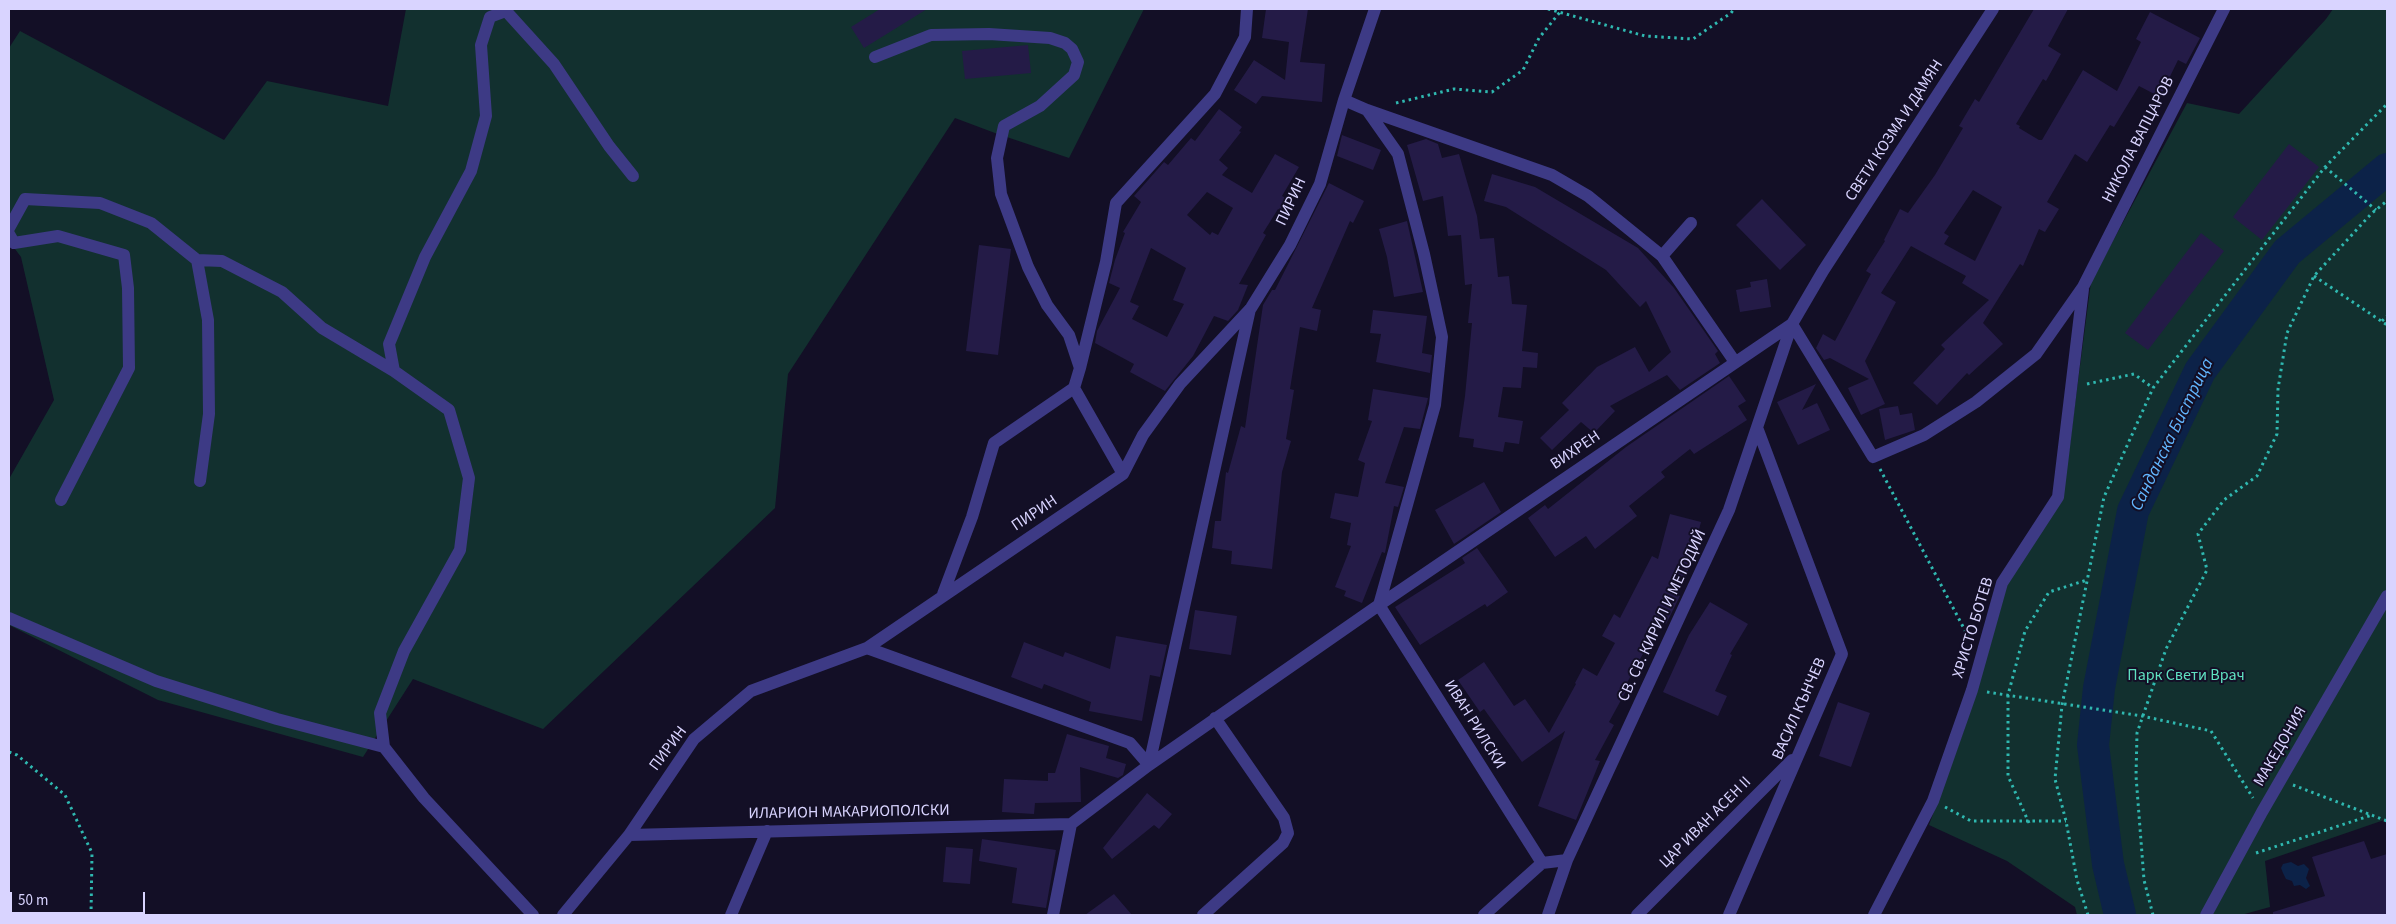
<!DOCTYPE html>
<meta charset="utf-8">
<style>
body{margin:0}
#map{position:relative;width:2396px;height:924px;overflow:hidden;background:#130f26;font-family:"Source Sans 3",sans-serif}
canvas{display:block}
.frame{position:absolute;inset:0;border:10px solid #d9d4ff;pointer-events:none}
.scale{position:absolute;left:10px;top:892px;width:135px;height:22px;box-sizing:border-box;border:2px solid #d9d4ff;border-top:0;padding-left:6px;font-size:15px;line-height:18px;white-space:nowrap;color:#d9d4ff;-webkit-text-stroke:4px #130f26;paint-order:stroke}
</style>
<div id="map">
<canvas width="2396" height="924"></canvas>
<div class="frame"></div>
<div class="scale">50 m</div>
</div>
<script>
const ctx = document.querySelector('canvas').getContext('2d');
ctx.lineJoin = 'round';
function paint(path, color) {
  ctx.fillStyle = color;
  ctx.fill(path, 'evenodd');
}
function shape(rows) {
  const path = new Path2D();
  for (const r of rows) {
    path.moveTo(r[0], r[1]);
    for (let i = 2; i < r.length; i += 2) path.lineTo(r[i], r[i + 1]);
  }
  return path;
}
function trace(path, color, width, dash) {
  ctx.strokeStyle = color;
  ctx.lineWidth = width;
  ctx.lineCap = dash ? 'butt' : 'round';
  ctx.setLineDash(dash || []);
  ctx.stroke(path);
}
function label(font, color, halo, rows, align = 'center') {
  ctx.font = font + ' "Source Sans 3",sans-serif';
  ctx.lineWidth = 4;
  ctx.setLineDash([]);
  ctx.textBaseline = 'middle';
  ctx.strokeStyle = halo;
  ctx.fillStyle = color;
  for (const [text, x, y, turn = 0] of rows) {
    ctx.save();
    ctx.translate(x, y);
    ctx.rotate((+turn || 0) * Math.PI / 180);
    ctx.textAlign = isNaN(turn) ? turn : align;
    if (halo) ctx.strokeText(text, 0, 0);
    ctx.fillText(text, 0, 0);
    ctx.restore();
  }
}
const green = shape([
 [406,9,1144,9,1069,158,995,133,955,118,788,374,775,508,543,729,413,679,363,757,158,700,9,625,9,479,54,400,21,257,9,241,9,48,20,31,224,140,267,81,388,106],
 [2333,9,2387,9,2387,819,2265,861,2270,907,2241,915,2077,915,2075,907,2007,861,1929,825,1964,730,2001,592,2063,496,2091,282,2187,103,2239,114,2326,19]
]);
const water = shape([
 [2291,862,2298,866,2304,864,2309,869,2306,878,2310,886,2306,889,2300,885,2294,886,2292,881,2286,879,2283,873,2281,868,2283,864]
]);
const river = shape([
 [2120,915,2108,864,2093,745,2099,688,2133,511,2200,371,2287,252,2387,169]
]);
const building = shape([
 [880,9,927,9,864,48,851,27],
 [1266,9,1308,9,1300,62,1325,64,1322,102,1262,96,1256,104,1234,90,1254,60,1285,80,1289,42,1262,38],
 [2034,9,2068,9,2048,46,2061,54,2046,81,2043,79,2016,124,2020,126,2019,128,2039,140,2042,140,2083,70,2117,91,2141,42,2136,39,2150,12,2200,38,2186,64,2178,60,2160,97,2139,86,2114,127,2110,125,2087,162,2075,154,2047,202,2059,209,2045,232,2039,229,2023,266,2020,264,1983,323,2003,344,1969,375,1967,373,1937,405,1913,383,1945,349,1941,345,1989,300,1962,283,1966,276,1911,246,1881,293,1896,302,1865,361,1885,404,1861,415,1848,388,1869,379,1830,358,1824,360,1816,348,1823,334,1835,341,1871,274,1866,271,1885,241,1884,240,1900,209,1908,213,1935,175,1963,128,1959,126,1975,99,1979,102],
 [1973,190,2002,207,1975,261,1944,244,1949,236,1944,233],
 [1028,45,1031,73,965,79,962,51],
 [1219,109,1242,127,1239,131,1241,132,1219,160,1228,168,1222,175,1252,193,1275,154,1299,167,1282,196,1289,200,1282,212,1278,209,1263,233,1266,235,1239,284,1248,285,1238,310,1228,321,1214,316,1193,356,1165,391,1130,372,1134,364,1095,343,1097,331,1120,288,1109,283,1115,260,1125,233,1123,232,1141,202,1134,196,1164,162,1168,165,1191,138,1195,141],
 [1207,192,1233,208,1218,235,1212,232,1210,235,1187,215],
 [1151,248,1186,268,1173,300,1184,304,1167,337,1132,319,1139,306,1130,302],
 [1342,135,1381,150,1373,170,1337,156],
 [1426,139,1438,144,1442,158,1459,154,1477,216,1480,239,1494,238,1498,277,1509,276,1512,304,1527,305,1522,351,1538,353,1537,368,1523,367,1521,388,1503,387,1498,417,1523,421,1519,444,1505,442,1503,452,1473,447,1474,439,1459,437,1465,396,1472,323,1468,323,1472,284,1465,285,1461,235,1448,236,1443,196,1423,201,1407,145],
 [2289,144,2319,167,2262,240,2233,217],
 [1492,174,1535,187,1638,248,1674,288,1718,351,1715,354,1720,363,1680,390,1667,375,1610,406,1615,411,1594,433,1581,422,1552,450,1540,438,1569,410,1562,403,1597,367,1635,347,1649,372,1671,352,1646,301,1640,307,1606,270,1506,207,1484,201],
 [1329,183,1364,201,1353,223,1350,221,1312,308,1321,310,1317,331,1300,327,1290,389,1294,390,1286,439,1291,441,1282,472,1272,569,1231,564,1232,551,1212,548,1215,521,1221,521,1226,472,1228,473,1241,426,1245,428,1263,305,1272,290,1275,290],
 [1762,199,1806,245,1780,270,1736,225],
 [1407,221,1423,292,1394,297,1387,257,1379,229],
 [2201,233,2224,251,2148,350,2125,333],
 [979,245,1011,249,998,355,966,351],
 [1767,279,1771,307,1740,312,1736,290,1751,287,1750,282],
 [1373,310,1427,316,1422,353,1432,355,1430,373,1376,362,1381,334,1370,333],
 [1729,376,1746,401,1738,406,1747,420,1694,454,1690,449,1661,472,1665,477,1629,506,1637,516,1595,549,1586,536,1555,557,1528,518,1545,505,1548,509,1626,447],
 [1816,384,1802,410,1817,403,1830,430,1798,445,1777,402],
 [1373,389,1428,398,1420,429,1404,427,1385,483,1404,487,1398,507,1394,506,1385,553,1382,552,1362,603,1344,596,1346,591,1335,587,1351,546,1347,545,1351,523,1330,518,1335,493,1358,497,1365,463,1358,460,1372,421,1368,420],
 [1898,406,1900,415,1912,413,1915,430,1885,440,1879,409],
 [1484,482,1501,512,1454,544,1435,510],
 [1670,514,1701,522,1687,574,1677,595,1680,596,1666,624,1661,621,1623,690,1626,691,1609,722,1614,725,1595,760,1600,761,1576,820,1538,806,1565,731,1522,762,1484,709,1480,712,1458,680,1484,662,1514,706,1525,699,1549,733,1576,684,1575,683,1583,668,1597,676,1615,643,1602,636,1614,614,1620,618,1652,556,1658,559],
 [1477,548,1508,592,1487,607,1485,604,1420,645,1395,607,1465,563,1462,558],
 [1710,602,1748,624,1730,654,1732,655,1715,691,1727,696,1718,716,1663,692,1689,635],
 [1195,610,1237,616,1231,655,1189,649],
 [1116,636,1167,645,1160,677,1150,675,1142,721,1089,711,1091,702,1044,684,1042,689,1011,677,1024,642,1063,657,1065,652,1110,669],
 [1838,702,1870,713,1851,767,1819,756],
 [1067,734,1109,746,1106,758,1126,764,1123,775,1118,778,1080,767,1081,802,1035,803,1034,814,1002,812,1004,779,1048,781,1048,773,1055,773],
 [1147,793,1172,814,1159,829,1154,825,1112,859,1103,848],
 [982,839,1056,850,1046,908,1012,903,1017,868,979,861],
 [2364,841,2371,859,2387,854,2387,915,2273,915,2273,912,2325,896,2312,857],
 [946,847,973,849,970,884,943,882],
 [1114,894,1132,915,1085,915]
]);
const path = shape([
 [1548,9,1645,36,1693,39,1731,13,1734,9],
 [1396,103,1454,89,1492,92,1523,70,1539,38,1560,12],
 [2325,167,2376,210],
 [2314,276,2387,325],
 [2382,321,2387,316],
 [2087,384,2134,374,2153,388],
 [1880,469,1970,640],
 [1987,692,2142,716,2211,731,2253,798],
 [9,752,17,755,65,795,92,853,91,915],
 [2293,785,2387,821],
 [1945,807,1971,821,2066,821],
 [2029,823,2008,776,2008,695,2025,631,2049,592,2087,580],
 [2256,853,2372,815],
 [2088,915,2077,880,2066,821,2055,779,2062,705,2104,497,2153,388,2325,167,2387,104],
 [2153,915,2144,880,2136,776,2137,733,2166,649,2207,570,2198,534,2224,500,2257,476,2277,434,2278,389,2287,333,2314,276,2372,213,2387,201]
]);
const minor = shape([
 [875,57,931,35,989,34,1050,38,1065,43,1072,49,1078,62,1074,75,1040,106,1004,126,997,158,1001,194,1028,267,1047,305,1069,335,1080,368,1074,388],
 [1344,100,1367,110,1552,175,1588,196,1662,256,1735,362],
 [1367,110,1398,154,1424,254,1442,337,1435,405,1379,605],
 [9,228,25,199,100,203,151,223,197,260],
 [9,234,14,243,58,236,124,255,128,288,129,368,61,500],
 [1662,256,1691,223],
 [1250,309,1149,765,1379,605,1792,324],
 [1792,324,1873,457,1924,435,1976,402,2036,354,2083,287,2224,9],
 [1080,368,1106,262,1116,203,1215,94,1245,37,1247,9],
 [394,371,389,344,425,257,471,171,486,116,481,45,490,17,506,11,554,64,609,146,633,176],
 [200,481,209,414,208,320,197,260,222,261,282,292,322,328,394,371,449,410,469,478,460,550,404,651,380,713,384,747,424,798,533,915],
 [943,594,972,517,994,443,1074,388,1123,474],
 [1379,605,1542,863],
 [9,618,156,681,277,719,384,747],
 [867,648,1130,743,1149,765,1071,824],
 [629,835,1071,824],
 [563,915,629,835,694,739,751,691,867,648,1123,474,1143,435,1180,384,1251,308,1290,245,1320,184,1344,100,1375,9],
 [731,915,767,831],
 [1053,915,1071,824],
 [1203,915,1283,843,1288,833,1284,818,1215,718],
 [1484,915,1542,863,1567,860],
 [1548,915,1567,860,1729,510,1792,324,1823,271,1993,9],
 [1637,915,1792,760],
 [1729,915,1842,654,1758,430],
 [1874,915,1933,801,1972,690,2002,583,2058,497,2083,289],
 [2206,915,2262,812,2387,596]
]);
const streetNames = [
 ["СВЕТИ КОЗМА И ДАМЯН",1895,131,-57],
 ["НИКОЛА ВАПЦАРОВ",2139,140,-63],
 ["ПИРИН",1292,202,-65],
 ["ВИХРЕН",1576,451,-34],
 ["ПИРИН",1035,514,-34],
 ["СВ. СВ. КИРИЛ И МЕТОДИЙ",1663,616,-65],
 ["ХРИСТО БОТЕВ",1974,628,-73],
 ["ВАСИЛ КЪНЧЕВ",1800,709,-66],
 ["ИВАН РИЛСКИ",1474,725,58],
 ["МАКЕДОНИЯ",2281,747,-60],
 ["ПИРИН",669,749,-53],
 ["ИЛАРИОН МАКАРИОПОЛСКИ",849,813,-1],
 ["ЦАР ИВАН АСЕН II",1706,823,-45]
];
const parkNames = [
 ["Парк Свети Врач",2186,676]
];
const waterNames = [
 ["Санданска Бистрица",2173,435,-64]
];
paint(green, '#12302f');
paint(water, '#0c2248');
trace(river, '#0c2248', 32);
paint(building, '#241b47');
trace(path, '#2fb8b0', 3, [2.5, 4]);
trace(minor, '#3d3a85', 12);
label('16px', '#d9d4ff', '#130f26', streetNames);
label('16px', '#5fe0c0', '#130f26', parkNames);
label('italic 18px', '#62b6ff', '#130f26', waterNames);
</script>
